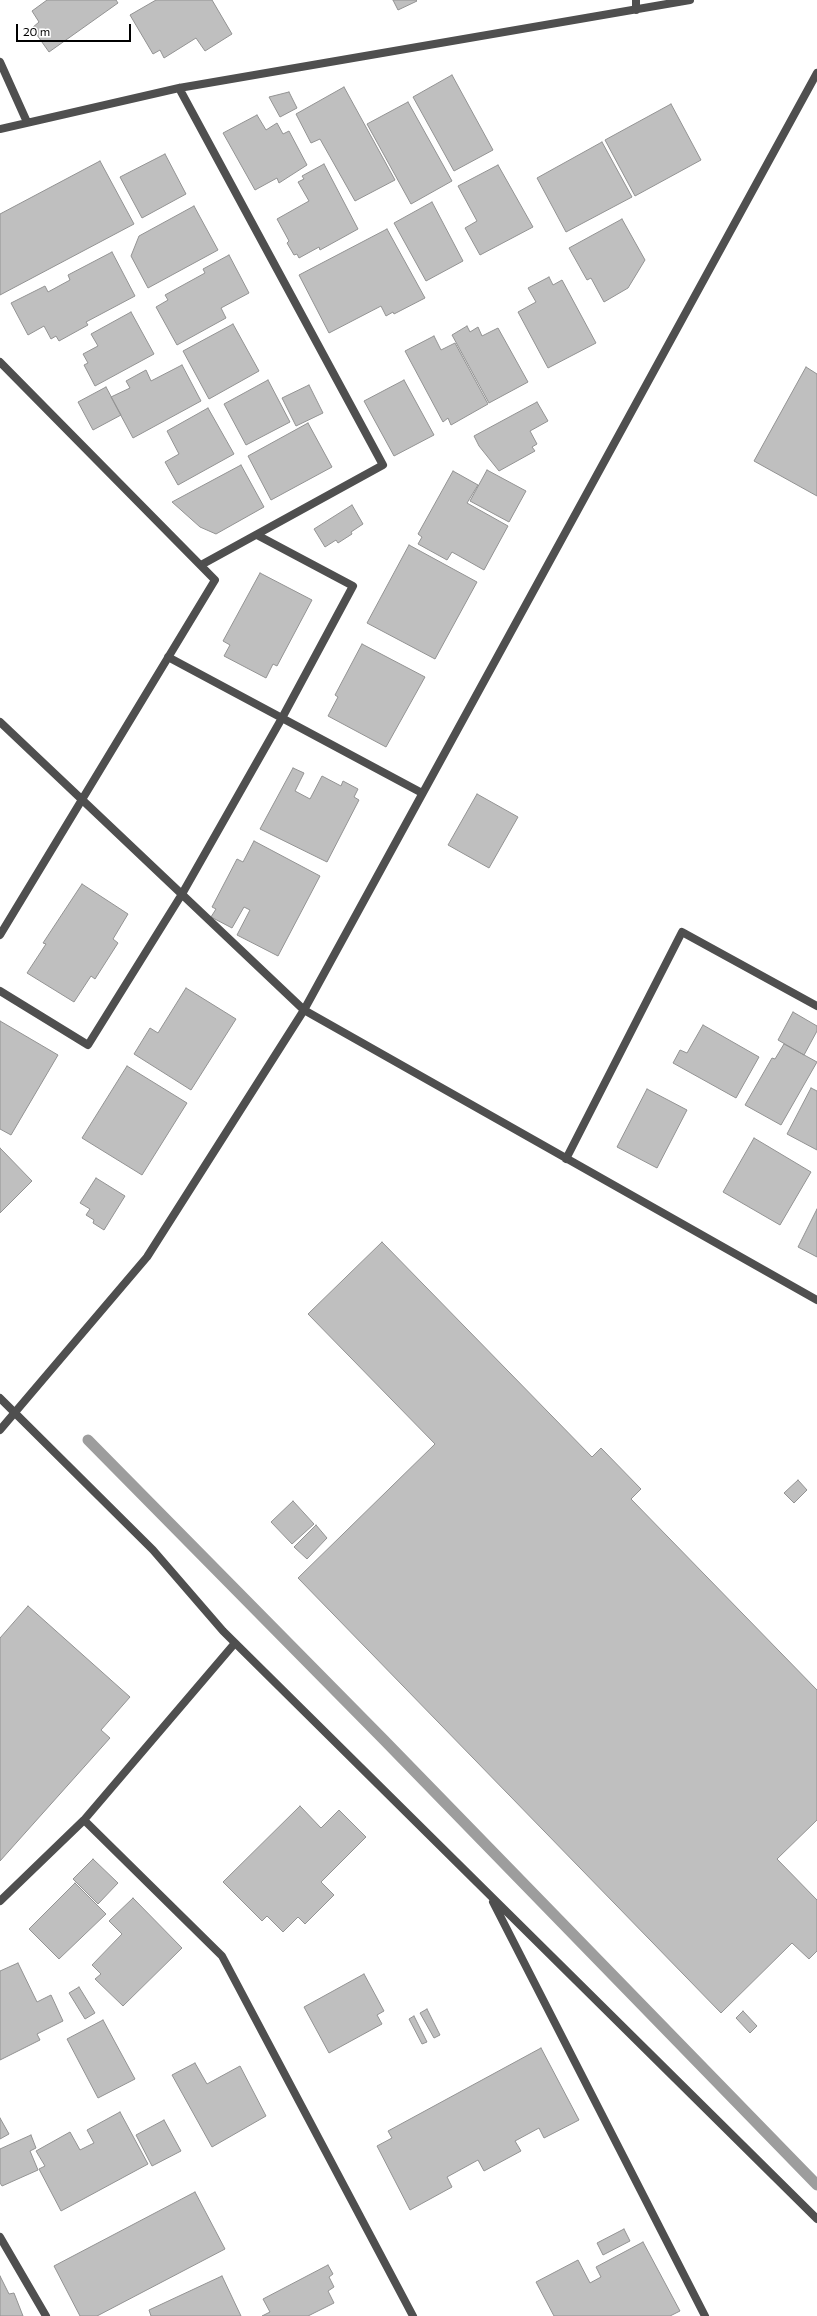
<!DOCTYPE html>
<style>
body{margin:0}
#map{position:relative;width:817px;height:2316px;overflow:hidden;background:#fff;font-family:Commissioner,sans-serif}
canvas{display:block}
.scale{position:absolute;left:16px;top:24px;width:115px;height:18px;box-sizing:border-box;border:2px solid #000;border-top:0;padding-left:5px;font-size:12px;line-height:14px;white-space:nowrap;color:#000;-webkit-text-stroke:3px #fff;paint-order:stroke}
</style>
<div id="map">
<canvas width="817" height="2316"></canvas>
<div class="scale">20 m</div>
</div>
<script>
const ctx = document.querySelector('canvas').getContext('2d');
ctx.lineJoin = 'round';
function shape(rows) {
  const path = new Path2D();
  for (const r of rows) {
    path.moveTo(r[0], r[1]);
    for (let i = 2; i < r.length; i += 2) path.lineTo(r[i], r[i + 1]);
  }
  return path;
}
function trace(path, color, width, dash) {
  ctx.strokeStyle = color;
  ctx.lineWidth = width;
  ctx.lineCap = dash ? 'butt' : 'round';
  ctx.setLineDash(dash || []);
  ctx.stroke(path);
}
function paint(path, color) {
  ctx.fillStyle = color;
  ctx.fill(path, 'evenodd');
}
const stream = shape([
 [88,1440,384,1740,817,2185]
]);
const building = shape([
 [47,0,116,0,118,3,49,52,32,28,39,22,32,11,47,0],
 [156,0,212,0,232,34,205,51,196,38,164,58,160,50,153,54,130,15,156,0],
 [393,0,416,0,417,1,398,10,393,0],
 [452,75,493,150,454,171,413,97,452,75],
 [344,87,395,180,355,201,320,139,311,143,296,114,344,87],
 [289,92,297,108,280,117,269,97,289,92],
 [408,102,452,181,411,204,367,124,408,102],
 [671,104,701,160,635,196,605,140,671,104],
 [257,115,266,130,277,123,283,134,289,131,307,165,279,183,277,178,255,190,223,133,257,115],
 [602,142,632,197,566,232,537,178,602,142],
 [165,154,186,194,142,218,120,177,165,154],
 [100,161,134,224,0,295,0,214,100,161],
 [324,164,358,229,320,250,319,247,299,258,297,254,294,255,287,243,289,241,277,219,309,201,298,182,304,179,302,176,324,164],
 [498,165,533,227,480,255,465,228,477,221,458,186,498,165],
 [432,202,463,261,426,281,394,223,432,202],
 [194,206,218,250,148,288,131,256,139,236,194,206],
 [622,219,645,260,628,288,604,302,591,278,587,280,569,248,622,219],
 [387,229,425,298,394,314,393,312,386,316,381,306,329,333,299,275,387,229],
 [112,252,135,296,86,322,88,325,59,341,56,336,51,339,44,326,28,335,11,303,45,286,48,292,70,280,68,275,112,252],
 [229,255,249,293,221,308,226,318,177,345,156,307,168,300,165,295,205,273,203,269,229,255],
 [549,277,553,285,562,280,596,343,548,368,518,312,536,302,528,288,549,277],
 [131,312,154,354,95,386,84,365,88,363,83,354,98,346,91,334,131,312],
 [233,324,259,371,209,399,183,351,233,324],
 [467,326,470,332,478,327,482,336,498,328,528,382,489,403,452,335,467,326],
 [434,336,441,350,455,343,488,404,451,425,448,418,443,422,405,351,434,336],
 [182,365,201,401,133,438,111,397,130,388,126,381,146,370,151,381,182,365],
 [806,367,817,374,817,496,754,461,806,367],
 [268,380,290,422,246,445,224,404,268,380],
 [404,380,434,435,394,456,364,401,404,380],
 [309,385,323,413,296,426,282,398,309,385],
 [106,387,121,415,93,430,78,402,106,387],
 [537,402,548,421,530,431,537,444,532,447,535,451,499,471,479,446,474,436,537,402],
 [208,408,234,454,178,485,165,462,179,454,167,431,208,408],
 [308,423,332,467,271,500,248,456,308,423],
 [241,465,264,507,216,534,200,527,172,502,241,465],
 [487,470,526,491,509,522,470,501,487,470],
 [453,471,478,485,467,503,508,526,484,570,452,552,447,560,418,544,422,537,418,534,453,471],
 [352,505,363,524,351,532,352,534,338,543,336,540,325,547,314,529,352,505],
 [409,545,477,582,435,659,367,623,409,545],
 [260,573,312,600,277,666,273,664,266,678,224,656,230,645,223,641,260,573],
 [362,644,425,677,386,747,328,716,338,697,335,695,362,644],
 [293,768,304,773,295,791,310,799,322,776,341,786,343,781,358,789,354,797,359,800,327,862,260,829,293,768],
 [477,794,518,817,489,868,448,845,477,794],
 [254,841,320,876,278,956,237,935,250,910,244,907,232,928,211,917,216,909,212,907,237,859,243,862,254,841],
 [82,884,128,914,113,939,118,943,95,979,91,976,74,1002,27,973,46,944,43,943,82,884],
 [186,988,236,1019,191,1090,134,1054,150,1028,158,1033,186,988],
 [793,1012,817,1026,817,1031,804,1055,778,1040,793,1012],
 [0,1021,58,1055,11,1135,0,1129,0,1021],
 [703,1025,759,1057,736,1098,673,1063,680,1050,687,1053,703,1025],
 [784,1044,817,1062,781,1125,745,1105,772,1058,775,1059,784,1044],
 [127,1066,187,1103,142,1175,82,1138,127,1066],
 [811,1088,817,1091,817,1150,787,1134,811,1088],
 [647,1089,687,1110,657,1168,617,1147,647,1089],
 [754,1138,811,1172,780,1225,723,1192,754,1138],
 [0,1148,32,1181,0,1213,0,1148],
 [96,1178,125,1196,104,1230,93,1223,94,1220,86,1215,90,1209,80,1203,96,1178],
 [817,1209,817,1257,798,1247,817,1209],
 [382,1242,592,1457,601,1448,641,1489,631,1499,817,1690,817,1820,777,1859,817,1900,817,1951,809,1959,792,1943,721,2013,298,1578,435,1444,308,1314,382,1242],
 [798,1480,807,1490,794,1503,784,1493,798,1480],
 [293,1501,314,1524,292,1544,271,1522,293,1501],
 [316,1525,327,1538,307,1559,294,1547,316,1525],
 [28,1606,130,1697,101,1730,110,1738,0,1861,0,1638,28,1606],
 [300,1806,321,1828,339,1810,366,1837,321,1882,334,1895,305,1924,298,1917,283,1932,267,1916,262,1921,223,1882,300,1806],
 [93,1859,118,1883,98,1904,73,1879,93,1859],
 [75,1883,106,1914,59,1959,29,1929,75,1883],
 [133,1898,182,1948,123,2006,95,1979,101,1974,92,1965,122,1934,109,1921,133,1898],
 [18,1963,37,2002,51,1995,63,2021,37,2034,40,2040,0,2060,0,1971,18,1963],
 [364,1974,384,2011,377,2015,382,2024,329,2053,304,2007,364,1974],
 [79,1987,95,2013,85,2019,69,1993,79,1987],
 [427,2009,440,2035,434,2038,420,2013,427,2009],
 [743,2011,757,2026,750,2033,736,2018,743,2011],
 [414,2016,427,2042,422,2044,409,2019,414,2016],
 [103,2020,135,2079,98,2098,67,2039,103,2020],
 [541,2048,579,2120,544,2138,539,2128,515,2141,521,2151,484,2171,478,2160,447,2177,452,2187,410,2210,377,2146,392,2138,388,2131,541,2048],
 [195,2063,207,2084,240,2066,266,2116,212,2147,172,2075,195,2063],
 [120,2112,148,2164,61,2211,39,2169,45,2166,36,2151,70,2132,80,2150,94,2143,87,2130,120,2112],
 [0,2118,9,2134,0,2139,0,2118],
 [164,2120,181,2151,152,2166,136,2135,164,2120],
 [31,2135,36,2148,30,2151,38,2170,2,2186,0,2183,0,2149,31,2135],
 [195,2192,225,2249,97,2316,80,2316,54,2266,195,2192],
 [624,2229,630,2241,603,2255,597,2243,624,2229],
 [643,2242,680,2311,670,2316,554,2316,536,2282,578,2260,590,2283,601,2277,596,2267,643,2242],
 [328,2265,333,2274,329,2277,334,2287,328,2291,334,2303,308,2316,262,2316,270,2312,263,2299,328,2265],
 [0,2276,9,2294,14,2293,23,2316,0,2316,0,2276],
 [222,2276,241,2316,151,2316,149,2310,222,2276]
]);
const minor = shape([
 [636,10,636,0],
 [0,62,27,122],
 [179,88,383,465,201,565],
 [0,129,179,88,690,0],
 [0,362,215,580,0,935],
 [168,657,422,793],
 [0,722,304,1010,817,1300],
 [0,991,88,1045,182,894,282,718,353,586,257,535],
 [566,1159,682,932,817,1006],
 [0,1398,153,1550,223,1631,817,2219],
 [84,1820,222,1956,413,2316],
 [0,1901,84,1820,235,1643],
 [493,1902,705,2316],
 [0,2237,46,2316]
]);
const tertiary = shape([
 [0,1430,147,1257,304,1010,817,73]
]);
trace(stream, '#9d9d9d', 11);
paint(building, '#bfbfbf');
trace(building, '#939393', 1);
trace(minor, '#4f4f4f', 8);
trace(tertiary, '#4f4f4f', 8);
</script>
